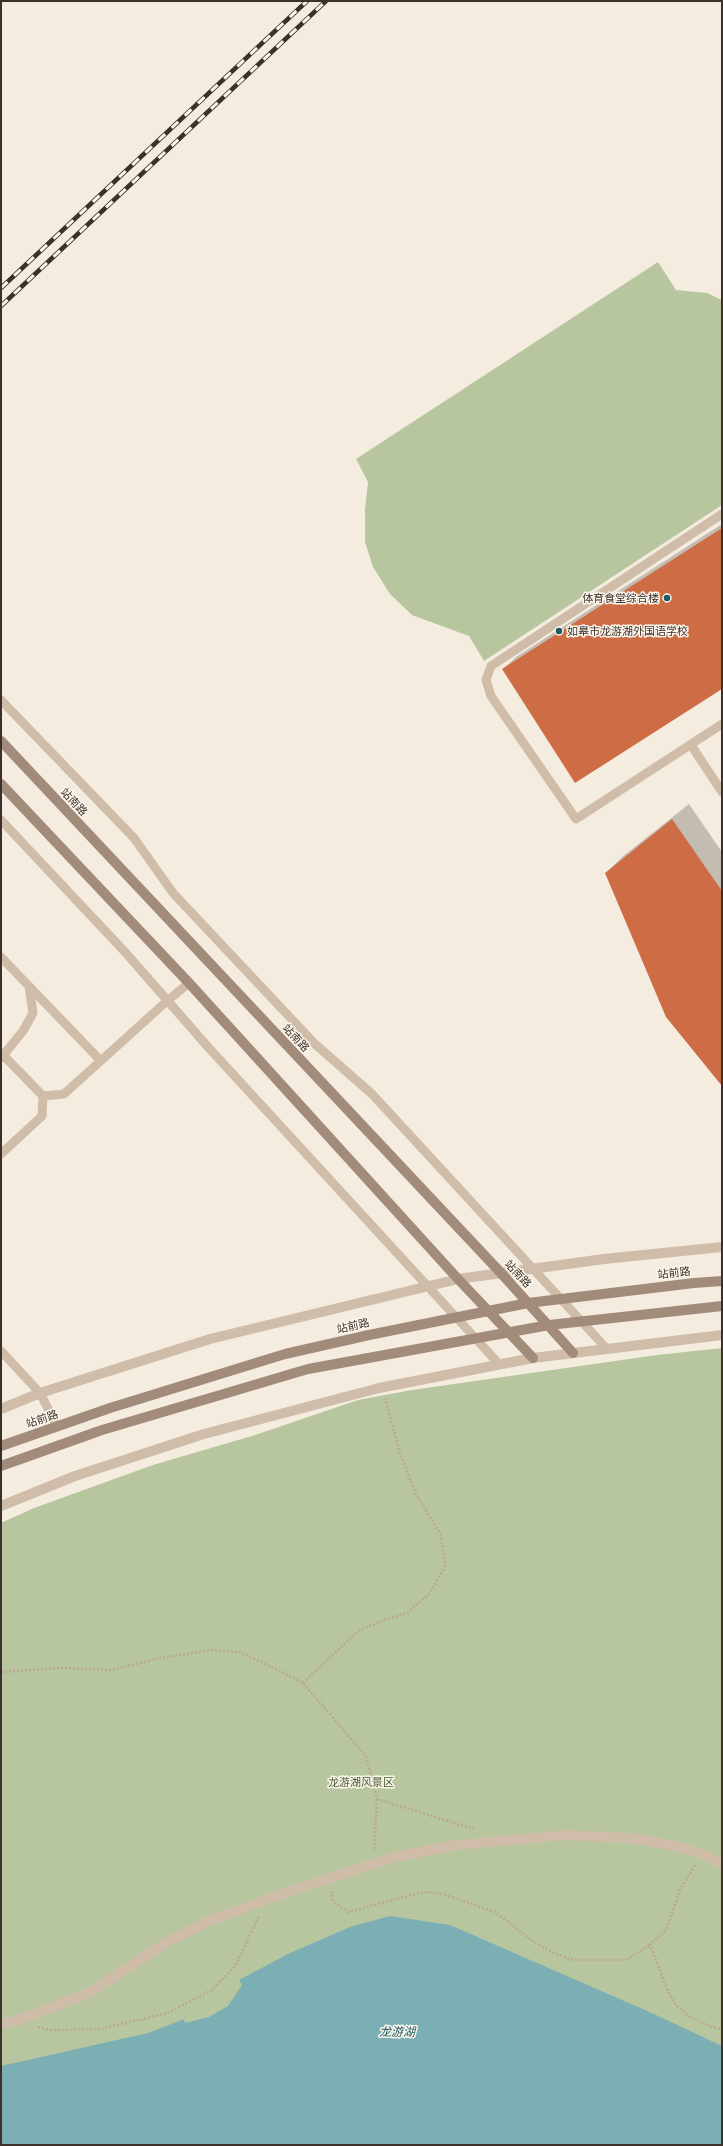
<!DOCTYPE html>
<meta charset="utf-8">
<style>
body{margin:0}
#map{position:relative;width:723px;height:2146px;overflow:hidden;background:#f5ece0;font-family:Commissioner,sans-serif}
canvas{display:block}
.frame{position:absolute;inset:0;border:2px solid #3c312a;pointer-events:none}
</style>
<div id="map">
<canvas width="723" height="2146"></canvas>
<div class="frame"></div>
</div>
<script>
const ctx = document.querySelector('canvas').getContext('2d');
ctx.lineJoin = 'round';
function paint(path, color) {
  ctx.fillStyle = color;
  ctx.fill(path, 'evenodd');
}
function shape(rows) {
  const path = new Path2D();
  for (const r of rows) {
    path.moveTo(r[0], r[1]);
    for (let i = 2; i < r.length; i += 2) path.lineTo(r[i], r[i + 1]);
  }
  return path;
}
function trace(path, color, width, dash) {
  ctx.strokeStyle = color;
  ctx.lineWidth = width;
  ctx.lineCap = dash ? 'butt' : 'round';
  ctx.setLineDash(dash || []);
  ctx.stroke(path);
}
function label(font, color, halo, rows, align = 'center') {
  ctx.font = font + ' Commissioner,"Noto Sans SC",sans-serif';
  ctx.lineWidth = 3;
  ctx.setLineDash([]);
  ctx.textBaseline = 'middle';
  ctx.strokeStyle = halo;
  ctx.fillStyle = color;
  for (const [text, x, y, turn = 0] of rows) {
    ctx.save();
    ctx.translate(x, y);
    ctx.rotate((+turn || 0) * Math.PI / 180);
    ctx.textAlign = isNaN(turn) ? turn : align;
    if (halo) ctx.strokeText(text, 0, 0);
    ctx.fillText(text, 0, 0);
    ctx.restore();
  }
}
const green = shape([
 [658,262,676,290,707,293,722,300,722,505,484,661,469,636,412,615,390,594,373,567,365,542,365,509,368,482,356,459],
 [722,1348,722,2145,1,2145,1,1523,34,1508,153,1465,255,1435,358,1400,412,1390,657,1355]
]);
const water = shape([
 [390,1916,450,1925,654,2014,722,2046,722,2145,1,2145,1,2066,148,2033,184,2019,185,2023,209,2017,228,2006,242,1985,239,1980,288,1954,350,1927]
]);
const shadow = shape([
 [722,524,722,688,503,669,516,657],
 [689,804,722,852,722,1084,606,873,622,857]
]);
const building = shape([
 [722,528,722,689,575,783,502,669],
 [672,819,722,891,722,1086,666,1017,605,873]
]);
const path = shape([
 [1,1672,59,1668,112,1670,161,1658,211,1650,239,1652,278,1670,303,1683,366,1756,377,1799,374,1851],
 [303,1683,358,1631,382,1621,407,1613,429,1594,445,1567,441,1535,416,1494,401,1456,385,1399],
 [377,1799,474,1829],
 [695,1865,681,1888,666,1930,650,1945,668,1991,675,2004,690,2017,709,2026,722,2029],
 [331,1891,333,1901,348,1912,423,1892,443,1894,495,1912,535,1943,554,1953,573,1960,626,1960,650,1945],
 [38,2027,51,2030,101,2029,167,2013,212,1990,235,1966,259,1916]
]);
const lane = shape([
 [722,514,491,666,486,680,491,696,576,819,722,724],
 [1,700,134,838,173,893,315,1044,372,1094,606,1348],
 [691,745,722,792],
 [1,820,125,952,208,1047,499,1364],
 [1,957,100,1060],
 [3,1055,43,1096],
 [1,1058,23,1031,33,1013,29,986],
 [43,1096,64,1094,167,1001,189,983],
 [1,1154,42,1116,43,1096],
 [1,1351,40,1393,57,1426]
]);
const street = shape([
 [1,1409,40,1393,210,1339,458,1279,604,1259,722,1247],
 [1,1506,75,1476,204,1434,379,1388,533,1358,722,1335],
 [1,2024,16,2021,89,1993,167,1942,211,1920,290,1891,395,1857,456,1845,566,1835,629,1838,677,1846,702,1854,722,1864]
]);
const secondary = shape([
 [1,741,501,1273,573,1353],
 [1,784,189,983,458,1279,533,1358],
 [1,1446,110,1408,285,1354,369,1335,528,1303,694,1283,722,1281],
 [1,1466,102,1430,308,1369,549,1325,722,1306]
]);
const rail = shape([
 [1,288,307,1],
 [1,306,326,1]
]);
const markers = [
 [667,598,4,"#1c5961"],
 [559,631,4,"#1c5961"]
];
const poiNames = [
 ["体育食堂综合楼",659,598],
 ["如皋市龙游湖外国语学校",567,631,"left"]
];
const streetNames = [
 ["站南路",74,802,47],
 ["站南路",296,1038,47],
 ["站前路",674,1273,-7],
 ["站南路",518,1274,47],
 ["站前路",353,1326,-13],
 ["站前路",42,1419,-19]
];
const parkNames = [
 ["龙游湖风景区",361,1782]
];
const waterNames = [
 ["龙游湖",397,2032]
];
paint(green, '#b7c69e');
paint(water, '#7cafb4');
paint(shadow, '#0003');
paint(building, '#ce6d45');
trace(path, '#bba794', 2.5, [2, 2]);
trace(lane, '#cfbdaa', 9);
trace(street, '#cfbdaa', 10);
trace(secondary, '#a38b7b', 10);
trace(rail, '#3c312a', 4.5);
trace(rail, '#fcf6ed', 3, [9]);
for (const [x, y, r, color] of markers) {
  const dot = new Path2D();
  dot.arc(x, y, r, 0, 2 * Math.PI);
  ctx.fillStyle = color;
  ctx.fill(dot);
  trace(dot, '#fcf6ed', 1.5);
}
label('11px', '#3c312a', '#fcf6ed', poiNames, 'right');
label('11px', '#3c312a', '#fcf6ed', streetNames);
label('11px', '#485c2c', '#fcf6ed', parkNames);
label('italic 12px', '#1c5961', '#fcf6ed', waterNames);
</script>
